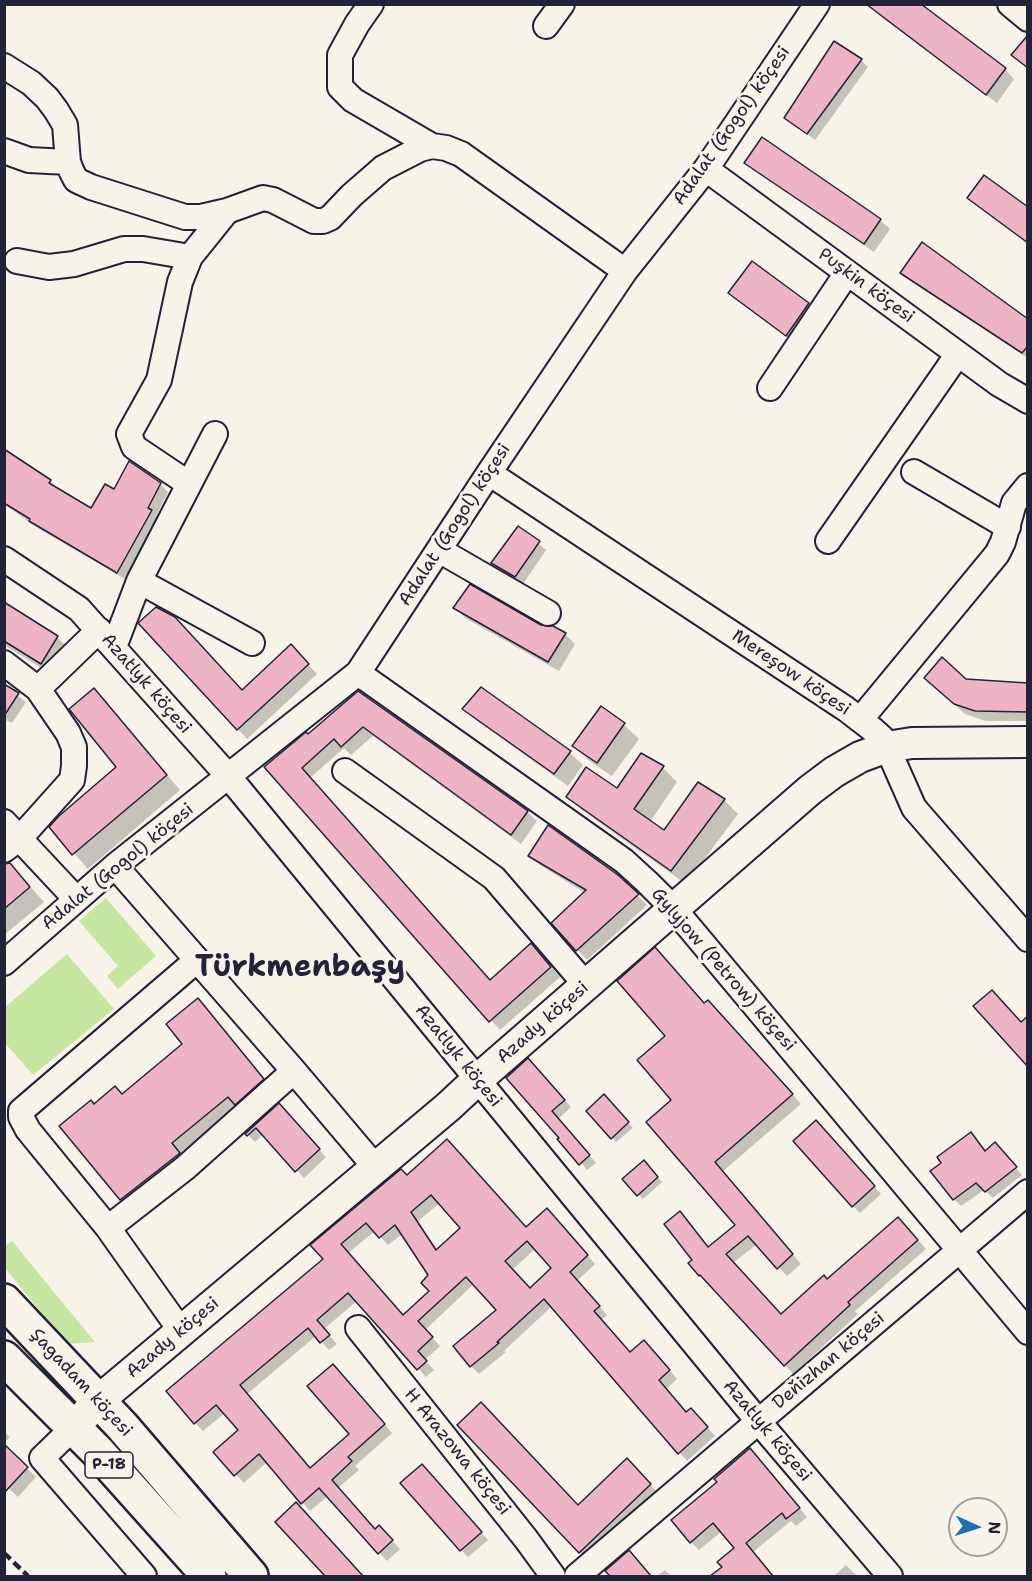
<!DOCTYPE html>
<meta charset="utf-8">
<style>
body{margin:0}
#map{position:relative;width:1032px;height:1581px;overflow:hidden;background:#f7f3e8;font-family:"Shantell Sans",sans-serif}
canvas{display:block}
.frame{position:absolute;inset:0;border:6px solid #22223b;pointer-events:none}
.north{position:absolute;left:948px;top:1497px;width:60px;height:60px;box-sizing:border-box;background:#f7f3e8;border:2px solid #a29fa3;border-radius:50%;rotate:93deg;font-size:16px;font-weight:700;line-height:24px;text-align:center;color:#22223b}
.north::after{content:'';display:block;margin:auto;width:21px;height:27px;background:#1f6fb2;clip-path:polygon(50% 0,100% 100%,50% 72%,0 100%)}
</style>
<div id="map">
<canvas width="1032" height="1581"></canvas>
<div class="frame"></div>
<div class="north">N</div>
</div>
<script>
const ctx = document.querySelector('canvas').getContext('2d');
ctx.lineJoin = 'round';
function paint(path, color) {
  ctx.fillStyle = color;
  ctx.fill(path, 'evenodd');
}
function shape(rows) {
  const path = new Path2D();
  for (const r of rows) {
    path.moveTo(r[0], r[1]);
    for (let i = 2; i < r.length; i += 2) path.lineTo(r[i], r[i + 1]);
  }
  return path;
}
function trace(path, color, width, dash) {
  ctx.strokeStyle = color;
  ctx.lineWidth = width;
  ctx.lineCap = dash ? 'butt' : 'round';
  ctx.setLineDash(dash || []);
  ctx.stroke(path);
}
function label(font, color, halo, rows, align = 'center') {
  ctx.font = font + ' "Shantell Sans",sans-serif';
  ctx.lineWidth = 6;
  ctx.setLineDash([]);
  ctx.textBaseline = 'middle';
  ctx.strokeStyle = halo;
  ctx.fillStyle = color;
  for (const [text, x, y, turn = 0] of rows) {
    ctx.save();
    ctx.translate(x, y);
    ctx.rotate((+turn || 0) * Math.PI / 180);
    ctx.textAlign = isNaN(turn) ? turn : align;
    if (halo) ctx.strokeText(text, 0, 0);
    ctx.fillText(text, 0, 0);
    ctx.restore();
  }
}
const green = shape([
 [106,898,156,956,118,989,107,976,118,966,79,921],
 [67,954,114,1009,33,1075,5,1043,5,1007],
 [12,1241,95,1342,67,1344,5,1268,4,1247]
]);
const shadow = shape([
 [870,6,1005,69,1014,79,997,103,880,16],
 [861,60,868,67,815,140,786,118],
 [746,162,880,220,890,229,874,252,756,172],
 [969,197,1028,209,1028,244,979,207],
 [752,263,816,312,794,342,730,293],
 [902,273,1028,321,1028,358,912,282],
 [4,451,50,481,57,489,92,510,115,491,160,484,168,492,156,516,159,519,125,579,39,529,4,504],
 [519,528,546,550,523,584,500,570,493,563],
 [4,604,57,637,72,652,56,677,4,645],
 [455,608,540,627,553,627,565,634,575,644,559,671,465,618],
 [300,656,317,674,247,739,238,729,242,691],
 [1028,685,1028,721,986,721,965,714,936,688],
 [4,686,26,702,12,723,6,720,4,722],
 [94,690,180,790,88,869,51,827,118,767],
 [359,693,527,812,537,821,521,844,373,736,351,755,344,748,310,778,490,981,540,954,560,977,500,1030,266,767,308,736],
 [601,708,624,725,639,739,612,776,588,760,574,746],
 [464,709,570,753,583,765,568,786,477,721],
 [663,768,677,782,650,822,664,832,724,800,738,814,686,884,583,811,568,797,617,790],
 [530,855,617,876,647,905,587,960,553,923,585,893,540,865],
 [10,864,44,902,4,935,4,866],
 [704,1005,717,1010,801,1104,722,1172,801,1264,787,1276,757,1244,733,1263,782,1316,828,1281,907,1227,926,1249,855,1311,858,1314,793,1374,700,1275,694,1260,688,1222,709,1248,737,1225,673,1100],
 [207,1010,273,1089,238,1106,180,1153,189,1164,131,1209,61,1126,94,1105,123,1096,184,1044],
 [535,1067,571,1107,558,1119,596,1163,587,1170,561,1138],
 [609,1101,633,1128,616,1142,612,1138],
 [279,1105,326,1157,304,1178,264,1134,255,1142,247,1134],
 [823,1129,881,1194,860,1213,853,1206],
 [971,1134,986,1152,1002,1151,1022,1175,993,1198,984,1190,961,1206,954,1199,943,1164],
 [648,1167,662,1182,643,1199,638,1194],
 [407,1176,526,1229,555,1218,595,1264,577,1281,607,1315,601,1320,630,1353,652,1350,677,1379,666,1389,687,1414,699,1418,715,1436,687,1461,552,1306,504,1351,506,1352,479,1374,471,1366,498,1310,474,1284,425,1330,440,1346,425,1360,434,1370,426,1377,357,1301,324,1329,337,1344,329,1350,316,1336,247,1394,311,1469,351,1434,341,1374,392,1433,355,1466,359,1470,338,1488,375,1530,387,1535,400,1549,387,1561,328,1496,310,1511,267,1462,244,1483,215,1452,240,1430,225,1413,203,1431,195,1423,325,1259],
 [440,1203,462,1229,438,1251,418,1221],
 [375,1231,388,1245,402,1234,430,1276,431,1291,404,1317,348,1253],
 [536,1248,554,1268,530,1290,512,1270],
 [4,1432,10,1437,4,1443],
 [4,1446,36,1477,18,1497,4,1484],
 [758,1459,807,1517,796,1526,791,1521,753,1552,773,1576,720,1576,717,1573,724,1568,737,1548,722,1531,699,1550,691,1542],
 [627,1460,660,1495,589,1562,580,1552,578,1507],
 [429,1473,488,1540,468,1557,461,1550],
 [636,1560,650,1576,612,1576,607,1571],
 [846,1565,857,1576,834,1576],
 [665,1570,671,1576,657,1576]
]);
const building = shape([
 [866,4,921,4,1006,68,986,95,866,4],
 [1028,35,1028,68,1011,55,1028,35],
 [834,41,862,59,807,134,784,118,834,41],
 [762,137,881,219,864,244,744,163,762,137],
 [984,175,1028,207,1028,243,967,198,984,175],
 [922,242,1028,319,1028,346,1022,353,900,273,922,242],
 [752,261,809,303,786,336,728,293,752,261],
 [4,449,51,480,49,483,91,508,105,484,114,489,129,461,161,483,148,508,152,510,117,573,29,521,30,519,4,503,4,449],
 [518,526,540,541,515,577,491,563,518,526],
 [470,584,541,625,553,626,566,633,548,662,453,608,470,584],
 [4,602,58,636,41,664,4,641,4,602],
 [156,607,175,617,242,690,291,644,309,664,237,730,138,623,156,607],
 [942,657,966,679,1028,683,1028,712,975,711,954,704,924,678,942,657],
 [4,684,19,693,4,716,4,684],
 [481,687,571,751,554,774,462,709,481,687],
 [94,688,167,775,72,855,49,827,59,816,116,767,69,709,94,688],
 [358,691,528,811,511,835,363,727,341,747,334,739,302,768,490,980,531,943,551,967,489,1022,264,767,306,732,308,734,358,691],
 [601,706,625,723,597,763,572,746,601,706],
 [641,753,664,766,634,809,664,830,698,782,725,799,671,871,566,797,586,767,617,788,641,753],
 [548,825,618,875,639,894,576,951,551,923,586,890,528,856,548,825],
 [10,863,30,887,4,909,4,864,10,863],
 [655,947,704,1003,708,1000,793,1094,715,1162,793,1254,777,1269,748,1236,726,1254,781,1314,824,1275,827,1279,898,1217,918,1240,848,1302,850,1305,784,1366,700,1275,699,1276,688,1263,692,1260,664,1224,680,1211,708,1247,735,1225,646,1122,671,1100,637,1060,665,1036,617,981,655,947],
 [992,990,1021,1022,1028,1016,1028,1067,973,1006,992,990],
 [198,998,264,1079,235,1105,228,1097,172,1143,180,1153,120,1200,59,1126,91,1100,94,1104,115,1086,122,1094,182,1044,166,1024,198,998],
 [528,1058,565,1100,552,1111,590,1155,579,1165,557,1139,559,1138,506,1078,528,1058],
 [604,1094,629,1122,611,1139,586,1111,604,1094],
 [279,1103,320,1149,295,1172,256,1128,247,1136,245,1134,279,1103],
 [816,1120,875,1186,852,1207,793,1141,816,1120],
 [971,1132,985,1151,995,1142,1017,1167,985,1192,976,1183,953,1200,930,1171,941,1163,937,1157,971,1132],
 [447,1139,526,1227,547,1208,588,1255,570,1272,600,1306,594,1311,630,1352,644,1340,670,1370,659,1380,686,1412,691,1408,708,1427,678,1454,544,1299,497,1342,499,1343,470,1367,453,1346,496,1310,466,1277,418,1321,433,1337,418,1351,427,1361,417,1370,348,1293,317,1320,330,1335,320,1343,308,1328,240,1385,310,1468,349,1434,307,1386,333,1364,385,1424,348,1457,352,1461,332,1480,375,1529,379,1525,393,1540,378,1554,319,1488,301,1504,259,1454,234,1476,213,1452,238,1430,216,1405,194,1424,166,1391,323,1259,310,1245,401,1169,407,1175,447,1139],
 [431,1195,460,1228,436,1250,411,1212,431,1195],
 [366,1223,379,1238,395,1225,428,1275,421,1283,429,1291,403,1315,341,1244,366,1223],
 [527,1241,551,1268,530,1288,505,1261,527,1241],
 [644,1160,658,1177,637,1196,622,1179,644,1160],
 [481,1402,578,1505,627,1458,651,1484,579,1553,457,1425,481,1402],
 [4,1444,28,1467,4,1493,4,1444],
 [750,1448,800,1508,786,1519,782,1513,746,1543,773,1576,710,1576,722,1567,717,1562,734,1548,713,1523,690,1543,671,1520,717,1482,714,1479,750,1448],
 [422,1464,482,1532,460,1551,400,1483,422,1464],
 [296,1502,363,1576,325,1576,275,1522,296,1502],
 [629,1550,651,1576,610,1576,605,1571,629,1550]
]);
const minor = shape([
 [371,4,357,24,340,55,340,87,353,100,432,146],
 [1010,4,1028,19],
 [546,26,562,4],
 [4,66,31,83,47,98,56,110,65,125,68,162,71,170,76,180,91,187,185,217,201,217,227,211,263,198,273,200,314,221,323,221,330,218,352,195,383,168,420,149,432,146,446,148,461,154,625,271],
 [4,151,29,160,68,162],
 [706,169,999,384,1028,401],
 [17,261,49,267,74,264,124,249,143,249,190,257],
 [770,388,847,273],
 [914,472,1008,527],
 [489,473,846,709,872,729,882,738,887,747,914,808,1028,939],
 [189,484,134,447,129,434,159,380,180,282,190,257,227,211],
 [828,541,958,354],
 [439,550,548,613],
 [4,559,79,609,229,777,758,1421,890,1576],
 [139,581,252,643],
 [114,647,139,581,215,434],
 [4,663,38,689,68,733,74,747,74,766,72,780,21,837,4,850],
 [358,673,624,861,647,882,674,909,1028,1332],
 [38,689,99,630],
 [860,720,997,554,1003,542,1014,503,1028,486],
 [345,771,494,878,586,985],
 [4,822,76,899],
 [115,866,294,1071,376,1168],
 [4,963,115,866,358,673,489,473,625,271,706,169,817,4],
 [108,1228,185,1168,294,1071],
 [358,1328,526,1539,553,1576],
 [181,1331,108,1228,28,1130,21,1117,21,1111,197,960],
 [73,1428,42,1458,144,1576],
 [577,1576,1028,1192]
]);
const major = shape([
 [73,1428,98,1401,448,1107,477,1080,810,790,834,772,860,757,887,747,912,743,1028,742]
]);
const highway = shape([
 [4,1301,122,1426,251,1576],
 [4,1358,99,1453,209,1576]
]);
const rail = shape([
 [4,1553,28,1576]
]);
const shields = [
 [109,1465,48]
];
const shieldNames = [
 ["P-18",109,1465]
];
const streetNames = [
 ["Adalat (Gogol) köçesi",732,126,-55],
 ["Puşkin köçesi",866,286,36],
 ["Adalat (Gogol) köçesi",455,525,-57],
 ["Mereşow köçesi",791,673,34],
 ["Azatlyk köçesi",146,684,49],
 ["Adalat (Gogol) köçesi",118,867,-39],
 ["Gylyjow (Petrow) köçesi",723,970,49],
 ["Azady köçesi",543,1023,-41],
 ["Azatlyk köçesi",458,1056,51],
 ["Azady köçesi",173,1338,-40],
 ["Deňizhan köçesi",829,1361,-40],
 ["Şagadam köçesi",81,1383,47],
 ["Azatlyk köçesi",767,1431,50],
 ["H Arazowa köçesi",457,1452,51]
];
const townNames = [
 ["Türkmenbaşy",300,968]
];
paint(green, '#c6e79f');
paint(shadow, '#0003');
paint(building, '#eeb4c5');
trace(building, '#22223b', 1.5);
trace(minor, '#22223b', 28);
trace(major, '#22223b', 34);
trace(highway, '#22223b', 38);
trace(minor, '#f7f3e8', 24);
trace(major, '#f7f3e8', 30);
trace(highway, '#f7f3e8', 33);
trace(rail, '#22223b', 4.5, [9, 4.5]);
for (const [x, y, w] of shields) {
  const box = new Path2D();
  box.roundRect(x - w / 2, y - 13, w, 26, 4.5);
  ctx.fillStyle = '#f7f3e8';
  ctx.fill(box);
  trace(box, '#22223b', 1.5);
}
label('bold 16px', '#22223b', null, shieldNames);
label('18px', '#22223b', '#f7f3e8', streetNames);
label('bold 30px', '#22223b', '#f7f3e8', townNames);
</script>
